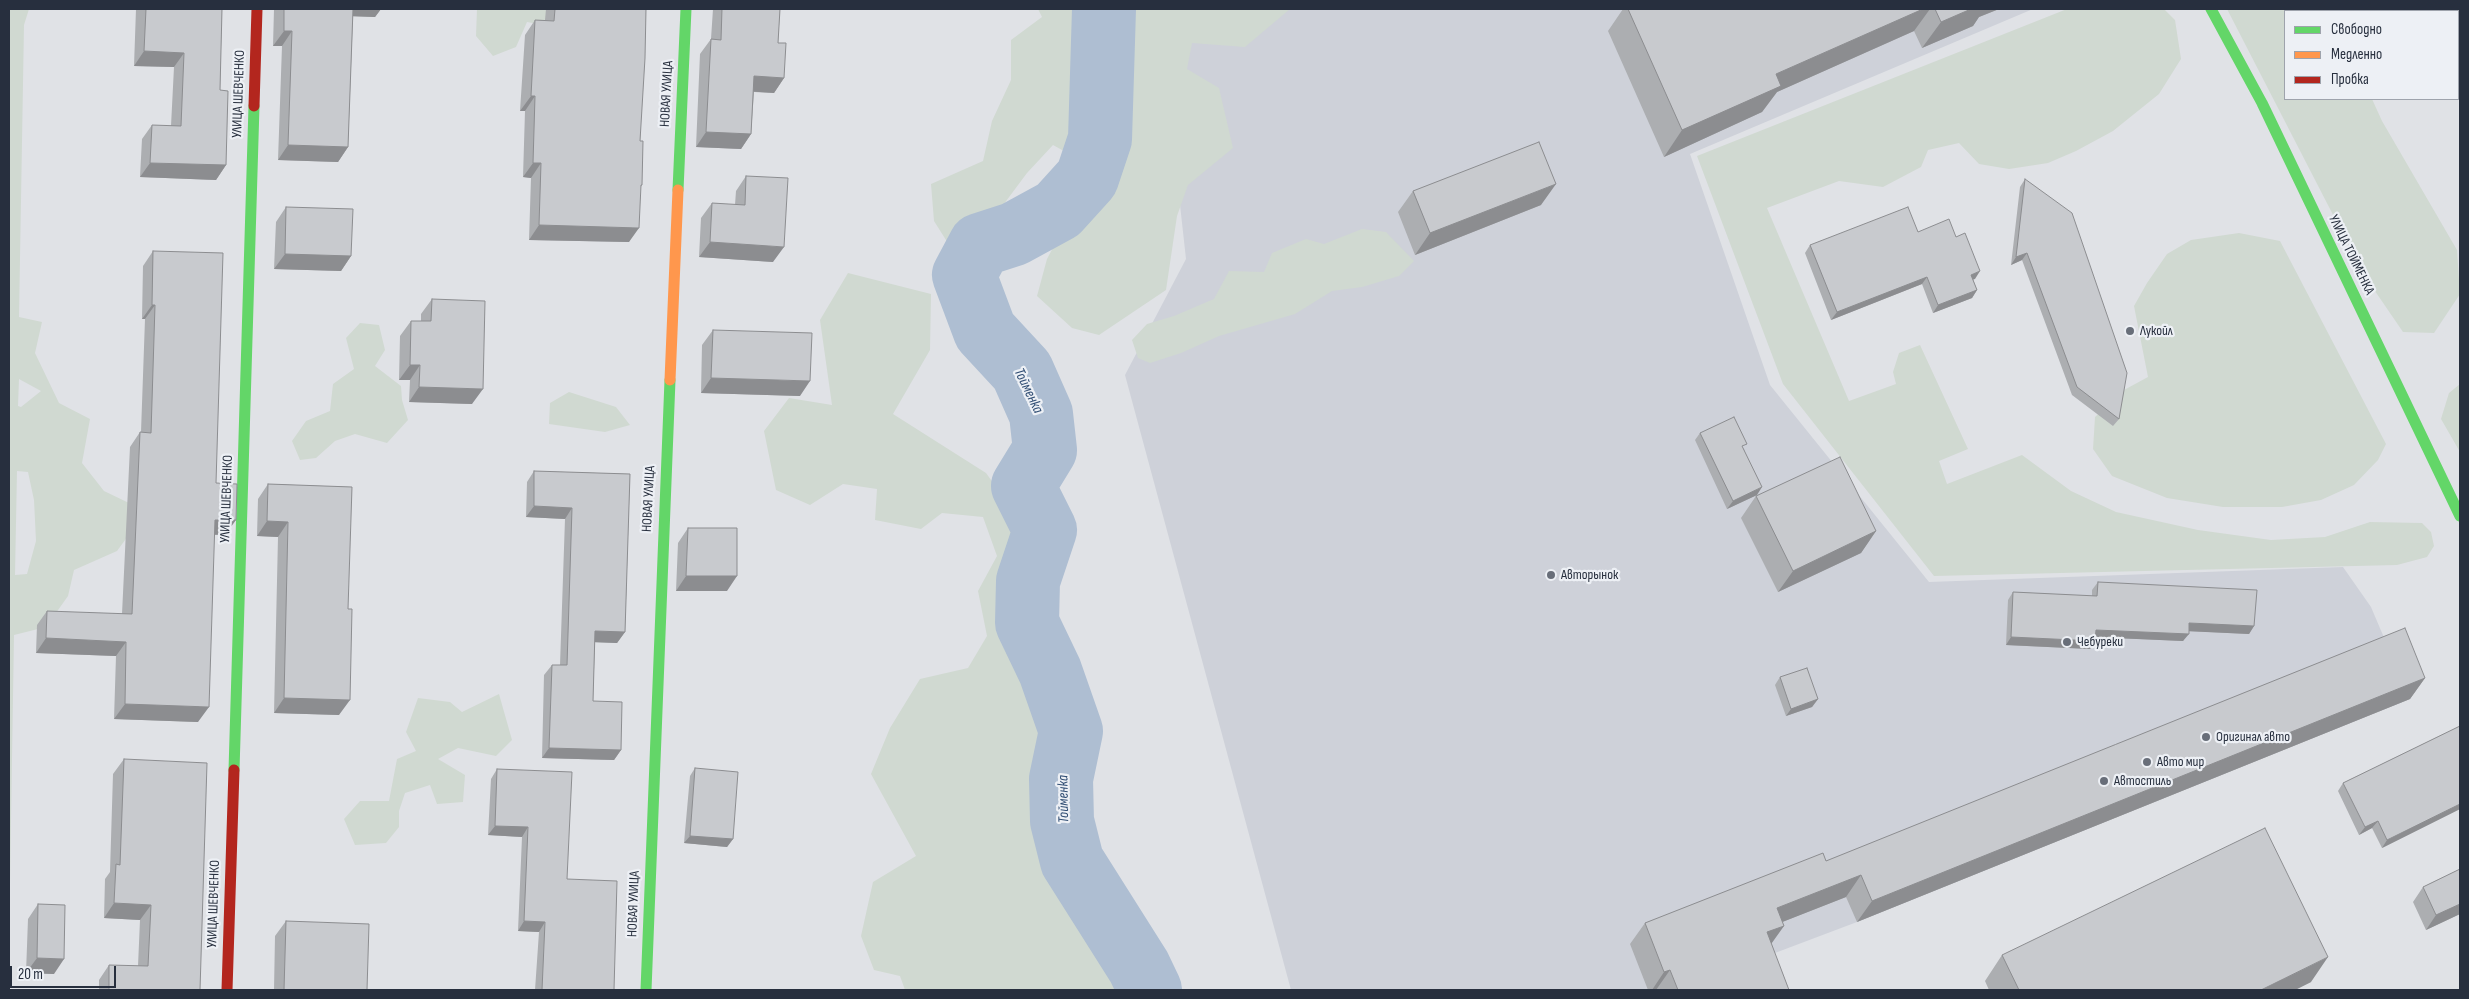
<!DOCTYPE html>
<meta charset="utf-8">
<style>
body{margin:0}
#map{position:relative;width:2469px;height:999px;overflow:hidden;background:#e0e2e6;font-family:"Sofia Sans Condensed",sans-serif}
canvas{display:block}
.frame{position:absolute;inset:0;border:10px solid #272f3e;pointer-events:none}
.legend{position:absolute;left:2284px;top:10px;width:175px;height:90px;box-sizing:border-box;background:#edf0f5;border:1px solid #9ea3ac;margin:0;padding:6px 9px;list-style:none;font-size:15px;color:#272f3e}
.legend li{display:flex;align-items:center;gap:10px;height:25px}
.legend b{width:25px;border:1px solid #9ea3ac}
.scale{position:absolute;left:10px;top:966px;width:106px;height:22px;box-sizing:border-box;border:2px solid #272f3e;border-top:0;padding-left:6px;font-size:15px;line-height:18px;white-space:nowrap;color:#272f3e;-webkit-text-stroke:4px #edf0f5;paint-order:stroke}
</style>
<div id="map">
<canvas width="2469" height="999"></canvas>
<div class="frame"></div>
<ul class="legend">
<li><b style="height:6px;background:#63d668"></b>Свободно</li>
<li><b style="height:6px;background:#ff974d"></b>Медленно</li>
<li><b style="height:6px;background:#b3261e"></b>Пробка</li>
</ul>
<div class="scale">20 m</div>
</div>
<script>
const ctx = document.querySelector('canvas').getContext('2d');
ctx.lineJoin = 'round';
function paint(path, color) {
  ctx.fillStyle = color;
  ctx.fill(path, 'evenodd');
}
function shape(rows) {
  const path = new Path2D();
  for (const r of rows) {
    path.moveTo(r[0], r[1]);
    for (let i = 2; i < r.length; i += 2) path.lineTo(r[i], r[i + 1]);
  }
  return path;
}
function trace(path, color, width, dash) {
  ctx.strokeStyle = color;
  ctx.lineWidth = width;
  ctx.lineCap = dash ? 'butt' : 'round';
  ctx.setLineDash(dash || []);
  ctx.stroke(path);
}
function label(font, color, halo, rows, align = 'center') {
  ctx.font = font + ' "Sofia Sans Condensed",sans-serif';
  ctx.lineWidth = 4.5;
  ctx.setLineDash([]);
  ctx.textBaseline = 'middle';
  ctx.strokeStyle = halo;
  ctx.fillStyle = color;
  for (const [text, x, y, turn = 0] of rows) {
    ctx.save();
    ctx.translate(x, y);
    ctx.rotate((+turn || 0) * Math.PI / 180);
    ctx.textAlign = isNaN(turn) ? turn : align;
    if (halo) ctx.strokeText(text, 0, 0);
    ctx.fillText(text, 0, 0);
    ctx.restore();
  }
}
const built = shape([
 [1228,9,2033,9,1690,154,1770,385,1929,582,2343,567,2371,607,2410,699,1857,922,1677,990,1291,990,1125,375,1186,259,1160,24]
]);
const green = shape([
 [9,9,29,9,24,25,19,317,42,322,35,353,59,403,90,419,82,463,104,491,129,503,128,536,117,551,74,570,68,596,46,627,14,635,9,946],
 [19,379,41,391,21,407,18,406],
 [17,471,28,472,34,500,36,541,27,574,15,575],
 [477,9,573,9,560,28,527,22,516,47,493,56,476,36],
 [1038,9,1290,9,1245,47,1192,43,1187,69,1219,88,1233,148,1188,185,1177,216,1166,290,1099,335,1072,328,1037,296,1047,259,1067,221,1084,196,1084,171,1071,155,1053,145,1027,173,986,228,951,248,934,221,931,184,983,161,992,121,1011,80,1011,40,1042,17],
 [2067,9,2164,9,2175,20,2181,59,2159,94,2113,131,2076,151,2048,163,2009,169,1979,164,1959,143,1928,150,1921,167,1883,187,1839,181,1767,208,1849,401,1896,384,1893,372,1899,353,1920,345,1968,449,1939,461,1947,484,2022,455,2071,491,2116,512,2198,530,2271,540,2325,537,2370,522,2422,523,2431,532,2434,546,2427,557,2397,565,1934,576,1783,384,1697,156],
 [2227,9,2329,9,2331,11,2285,11,2285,99,2372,99,2382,121,2457,250,2460,294,2434,333,2403,332,2364,275],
 [1362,229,1386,232,1414,261,1399,276,1362,287,1332,291,1295,314,1219,336,1181,353,1150,363,1138,358,1132,340,1147,324,1174,316,1214,299,1229,271,1264,272,1272,253,1306,239,1324,244],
 [2239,233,2280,241,2386,444,2378,460,2354,485,2321,500,2282,507,2223,507,2167,498,2112,476,2093,449,2095,417,2124,390,2148,377,2134,306,2147,283,2167,254,2191,240],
 [848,273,931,294,930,350,893,414,986,473,1025,527,1028,581,1040,633,1022,665,1046,705,1057,756,1042,811,1118,990,905,990,900,976,874,970,861,936,873,882,916,856,871,774,890,728,920,679,968,668,987,636,978,591,997,556,983,517,942,513,921,529,875,520,877,489,843,484,810,505,776,490,764,431,789,398,832,405,820,320],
 [360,323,379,325,385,350,375,366,401,386,402,400,408,420,387,443,355,434,335,441,316,458,300,460,292,441,306,421,330,411,333,384,354,369,346,338],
 [2460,384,2460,452,2441,419,2449,393],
 [569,392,616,407,630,425,605,432,549,424,550,403],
 [499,694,512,740,496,756,458,748,438,759,465,775,463,802,437,804,430,785,405,793,399,811,399,827,386,843,355,845,344,819,360,801,389,801,397,759,416,751,406,732,418,698,450,702,462,712]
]);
const river = shape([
 [1104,9,1100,139,1087,178,1058,210,1014,234,980,245,964,275,985,331,1022,371,1041,414,1045,450,1023,486,1045,530,1028,581,1027,623,1050,671,1071,731,1061,779,1062,821,1072,861,1139,967,1150,990]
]);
const fast = shape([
 [2211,9,2262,103,2460,516],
 [678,190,686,9],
 [234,770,254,106],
 [646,990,670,380]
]);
const slow = shape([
 [670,380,678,190]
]);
const jam = shape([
 [254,106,257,9],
 [227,990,234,770]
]);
const wall = shape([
 [136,9,222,9,220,90,226,165,216,180,140,177,142,139,152,125,171,126,174,67,134,66],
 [274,9,381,9,375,17,353,16,348,147,338,162,278,160,282,46,273,46],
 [546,9,646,9,640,141,642,185,640,188,629,242,529,240,531,178,523,177,525,111,520,111,525,35,535,20,545,20],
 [713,9,780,9,778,43,784,78,774,93,754,92,751,134,741,149,696,147,700,54,711,39],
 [1623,9,1999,9,1979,17,1973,26,1922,48,1914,31,1777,92,1762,112,1664,157,1608,31],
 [2360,9,2424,9,2418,11,2361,11],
 [2425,9,2460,9,2460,83,2458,78,2458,11,2426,11],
 [746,176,773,262,699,257,701,218,712,203,735,205,736,191],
 [2025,179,2119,419,2113,426,2072,395,2022,260,2011,265,2020,187],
 [1413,191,1541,205,1415,255,1398,212],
 [286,207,351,256,341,271,274,269,276,222],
 [1918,232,1956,237,1975,279,1973,279,1977,290,1972,298,1933,313,1922,284,1831,320,1805,253,1810,245],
 [153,251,216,483,225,535,214,535,198,722,114,719,116,656,36,653,37,625,47,611,122,614,130,447,140,432,141,432,145,319,142,319,143,266],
 [432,299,472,404,409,402,410,380,399,380,400,336,411,321,421,321,421,314],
 [713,330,800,396,701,393,702,345],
 [1700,433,1744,449,1757,495,1727,509,1695,440],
 [534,471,630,474,625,632,617,643,595,642,593,701,621,750,614,760,542,758,544,675,552,665,560,665,565,519,526,517,527,482],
 [268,484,352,487,339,715,274,713,278,537,257,536,258,499],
 [1756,496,1876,531,1861,553,1778,592,1741,518],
 [688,528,727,591,676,591,678,543],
 [2098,582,2254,626,2249,634,2189,631,2183,641,2095,637,2090,649,2006,645,2008,600,2013,592,2092,596,2092,590],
 [1780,677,1818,699,1812,707,1786,716,1775,685],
 [2425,678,2410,699,1857,922,1846,897,1782,922,1771,944,1789,990,1648,990,1630,944,1645,923,1826,861],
 [2460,726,2460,809,2382,848,2372,828,2359,835,2338,791,2343,783],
 [124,759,200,990,99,990,99,980,109,965,138,966,140,920,104,918,105,879,110,872,113,774],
 [695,768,733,839,727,847,684,843,690,776],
 [497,769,614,990,535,990,539,932,518,931,522,837,488,835,491,779],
 [2460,869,2460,914,2426,930,2413,902,2423,887],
 [38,904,54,974,26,973,28,919],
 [286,921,367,990,274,990,275,936],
 [2002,955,2311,982,2295,990,1989,990,1985,981]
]);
const shadedWall = shape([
 [348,9,381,9,375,17,343,16],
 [1923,9,1930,9,1914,31,1777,92,1762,112,1664,157,1682,130,1776,74],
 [1971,9,1999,9,1979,17,1973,26,1922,48,1941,22],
 [2405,9,2424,9,2418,11,2399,11],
 [284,31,292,31,282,46,273,46],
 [144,51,184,53,174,67,134,66],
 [754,76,784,78,774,93,744,91],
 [531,96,535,96,525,111,520,111],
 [706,132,751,134,741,149,696,147],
 [288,145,348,147,338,162,278,160],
 [150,163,226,165,216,180,140,177],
 [533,163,541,163,531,178,523,177],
 [1556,184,1541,205,1415,255,1430,233],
 [539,225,639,228,629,242,529,240],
 [710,242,784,247,773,262,699,257],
 [2027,253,2022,260,2011,265,2016,257],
 [285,254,351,256,341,271,274,269],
 [1980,271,1975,279,1966,282,1971,275],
 [1927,277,1922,284,1831,320,1837,312],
 [1977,290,1972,298,1933,313,1938,305],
 [152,305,155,305,145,319,142,319],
 [410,365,420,365,410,380,399,380],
 [711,378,810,381,800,396,701,393],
 [419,387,483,389,472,404,409,402],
 [1762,487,1757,495,1727,509,1733,501],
 [534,506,572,508,565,519,526,517],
 [215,520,236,520,225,535,204,534],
 [267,521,288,522,278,537,257,536],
 [1876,531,1861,553,1778,592,1793,571],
 [686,576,737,576,727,591,676,591],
 [2189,623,2254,626,2249,634,2184,631],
 [2096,630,2189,634,2183,641,2090,637],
 [595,631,625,632,617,643,588,642],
 [2011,637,2095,641,2090,649,2006,645],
 [46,638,126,642,116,656,36,653],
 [2425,678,2410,699,1857,922,1872,901],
 [284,698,350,700,339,715,274,713],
 [1818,699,1812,707,1786,716,1791,709],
 [125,704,209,707,198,722,114,719],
 [549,748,621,750,614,760,542,758],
 [2460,804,2460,809,2382,848,2387,840],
 [2378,821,2372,828,2359,835,2365,827],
 [495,826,528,827,522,837,488,835],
 [690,836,733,839,727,847,684,843],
 [1861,875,1846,897,1762,930,1777,908],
 [114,903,151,905,140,920,104,918],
 [2460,904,2460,914,2426,930,2436,915],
 [524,921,545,922,539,932,518,931],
 [1784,926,1769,947,1767,932],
 [2328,957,2311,982,2295,990,2261,990],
 [37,958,64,959,54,974,26,973],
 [1670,970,1656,990,1652,990,1664,972]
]);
const building = shape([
 [146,9,222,9,220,90,228,91,226,165,150,163,152,125,181,126,184,53,144,51,146,9],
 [284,9,353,9,348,147,288,145,292,31,284,31,284,9],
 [555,9,646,9,645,58,640,141,643,141,642,185,641,185,639,228,539,225,541,163,533,163,535,96,531,96,535,20,554,21,555,9],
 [722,9,780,9,778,43,786,43,784,78,754,76,751,134,706,132,711,39,721,40,722,9],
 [1628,9,1923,9,1776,74,1781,86,1682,130,1628,9],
 [1935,9,1971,9,1941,22,1935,9],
 [2375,9,2405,9,2399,11,2376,11,2375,9],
 [2441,9,2460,9,2460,50,2458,44,2458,11,2442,11,2441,9],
 [1539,142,1556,184,1430,233,1413,191,1539,142],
 [746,176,788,178,784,247,710,242,712,203,745,205,746,176],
 [2025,179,2072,213,2127,373,2119,419,2077,387,2027,253,2016,257,2025,179],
 [286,207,353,209,351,256,285,254,286,207],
 [1908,207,1918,232,1949,219,1956,237,1965,233,1980,271,1971,275,1977,290,1938,305,1927,277,1837,312,1810,245,1908,207],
 [153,251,223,253,216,483,237,484,236,520,215,520,209,707,125,704,126,642,46,638,47,611,132,614,140,432,151,433,155,305,152,305,153,251],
 [432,299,485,301,483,389,419,387,420,365,410,365,411,321,431,321,432,299],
 [713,330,812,333,810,381,711,378,713,330],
 [1734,417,1747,444,1742,446,1762,487,1733,501,1700,433,1734,417],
 [1840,457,1876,531,1793,571,1756,496,1840,457],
 [534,471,630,474,625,632,595,631,593,701,622,702,621,750,549,748,552,665,567,665,572,508,534,506,534,471],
 [268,484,352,487,348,609,352,609,350,700,284,698,288,522,267,521,268,484],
 [688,528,737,528,737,576,686,576,688,528],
 [2098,582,2257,590,2254,626,2189,623,2189,634,2096,630,2095,641,2011,637,2013,592,2097,596,2098,582],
 [2405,628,2425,678,1872,901,1861,875,1777,908,1784,926,1767,932,1789,990,1678,990,1670,970,1664,972,1645,923,1823,853,1826,861,2405,628],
 [1807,668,1818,699,1791,709,1780,677,1807,668],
 [2460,726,2460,804,2387,840,2378,821,2365,827,2343,783,2460,726],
 [124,759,207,763,200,990,109,990,109,965,148,966,151,905,114,903,116,864,120,865,124,759],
 [695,768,738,772,733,839,690,836,695,768],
 [497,769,572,772,567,879,617,881,614,990,542,990,545,922,524,921,528,827,495,826,497,769],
 [2265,828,2328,957,2261,990,2019,990,2002,955,2265,828],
 [2460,869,2460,904,2436,915,2423,887,2460,869],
 [38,904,65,905,64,959,37,958,38,904],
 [286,921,369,924,367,990,284,990,286,921]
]);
const markers = [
 [2130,331,5,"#686e79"],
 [1551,575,5,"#686e79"],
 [2067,642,5,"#686e79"],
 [2206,737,5,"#686e79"],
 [2147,762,5,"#686e79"],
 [2104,781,5,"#686e79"]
];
const streetNames = [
 ["УЛИЦА ШЕВЧЕНКО",239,94,-88],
 ["НОВАЯ УЛИЦА",667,94,-87],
 ["УЛИЦА ТОЙМЕНКА",2351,255,64],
 ["УЛИЦА ШЕВЧЕНКО",227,499,-88],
 ["НОВАЯ УЛИЦА",649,499,-87],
 ["УЛИЦА ШЕВЧЕНКО",214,904,-88],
 ["НОВАЯ УЛИЦА",634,904,-88]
];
const poiNames = [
 ["Лукойл",2140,331],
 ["Авторынок",1561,575],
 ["Чебуреки",2077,642],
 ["Оригинал авто",2216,737],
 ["Авто мир",2157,762],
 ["Автостиль",2114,781]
];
const waterNames = [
 ["Тойменка",1028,391,64],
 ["Тойменка",1064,799,-91]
];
paint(built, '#ced1d9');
paint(green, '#d0d9d1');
trace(river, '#aebed2', 64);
trace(fast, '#63d668', 11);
trace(slow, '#ff974d', 11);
trace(jam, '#b3261e', 11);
paint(wall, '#acaeb1');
paint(shadedWall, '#8c8d90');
paint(building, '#c8cace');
trace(building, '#8c8d90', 1);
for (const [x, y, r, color] of markers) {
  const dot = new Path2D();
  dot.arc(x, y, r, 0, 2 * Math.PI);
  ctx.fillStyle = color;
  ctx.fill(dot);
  trace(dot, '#edf0f5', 2);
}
label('14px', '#272f3e', '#edf0f5', streetNames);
label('14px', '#272f3e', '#edf0f5', poiNames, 'left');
label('italic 15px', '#304d73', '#edf0f5', waterNames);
</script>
